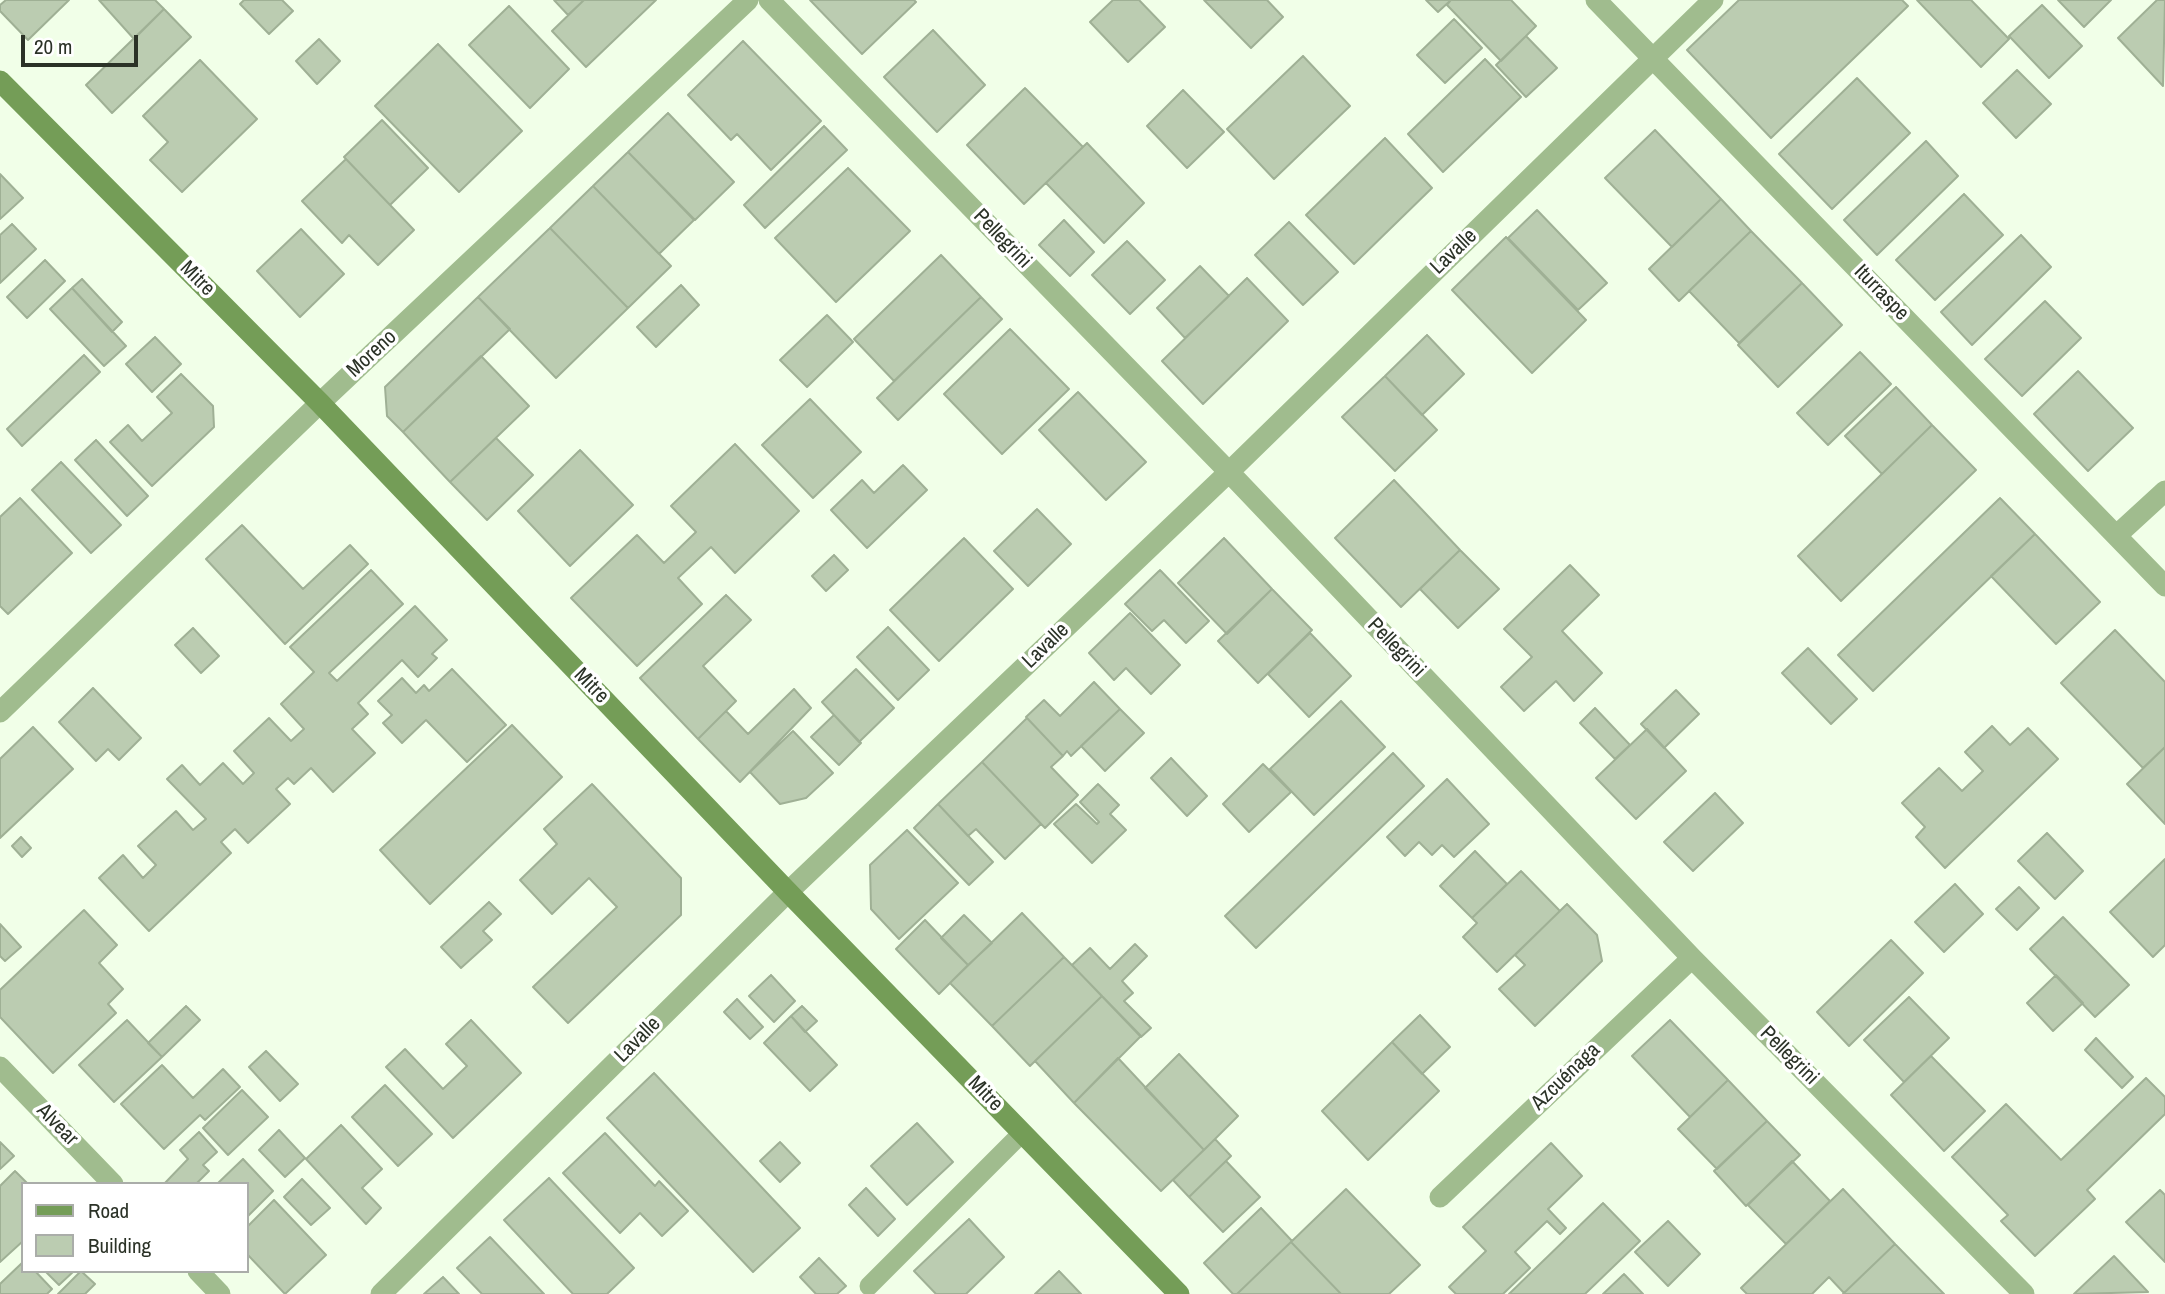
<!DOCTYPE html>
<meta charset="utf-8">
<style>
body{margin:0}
#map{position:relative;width:2165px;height:1294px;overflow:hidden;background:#f1ffe8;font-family:"Archivo Narrow",sans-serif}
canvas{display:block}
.legend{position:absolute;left:21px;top:1182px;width:228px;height:91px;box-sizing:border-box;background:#fff;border:2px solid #aaada9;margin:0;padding:9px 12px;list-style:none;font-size:21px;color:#2b3227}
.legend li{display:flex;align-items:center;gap:14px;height:35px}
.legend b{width:35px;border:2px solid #aaada9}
.scale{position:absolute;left:21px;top:35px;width:117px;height:32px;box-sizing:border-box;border:4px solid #2b3227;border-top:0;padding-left:9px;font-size:21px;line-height:24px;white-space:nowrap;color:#2b3227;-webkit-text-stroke:5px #fff;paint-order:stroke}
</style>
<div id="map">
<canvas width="2165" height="1294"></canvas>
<ul class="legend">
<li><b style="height:9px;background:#749d57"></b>Road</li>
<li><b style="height:19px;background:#bbccb1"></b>Building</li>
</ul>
<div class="scale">20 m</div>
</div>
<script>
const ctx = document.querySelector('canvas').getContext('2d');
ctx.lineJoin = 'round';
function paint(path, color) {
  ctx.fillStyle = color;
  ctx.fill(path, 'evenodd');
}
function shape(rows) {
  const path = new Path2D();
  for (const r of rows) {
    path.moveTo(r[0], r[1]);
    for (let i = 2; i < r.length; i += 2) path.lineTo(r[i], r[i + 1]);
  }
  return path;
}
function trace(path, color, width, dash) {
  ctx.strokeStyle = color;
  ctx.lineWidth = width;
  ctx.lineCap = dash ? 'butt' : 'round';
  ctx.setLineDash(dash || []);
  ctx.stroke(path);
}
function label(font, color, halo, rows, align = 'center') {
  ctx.font = font + ' "Archivo Narrow",sans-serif';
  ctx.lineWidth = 7;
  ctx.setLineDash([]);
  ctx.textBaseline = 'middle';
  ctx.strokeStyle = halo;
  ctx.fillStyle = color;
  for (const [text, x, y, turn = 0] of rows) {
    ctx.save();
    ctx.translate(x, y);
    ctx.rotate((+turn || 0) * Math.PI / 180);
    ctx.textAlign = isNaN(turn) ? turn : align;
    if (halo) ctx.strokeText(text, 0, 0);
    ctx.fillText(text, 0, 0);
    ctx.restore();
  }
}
const building = shape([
 [6,0,69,0,28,40,0,11,0,5,6,0],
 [99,0,155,0,164,9,134,39,99,0],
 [244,0,282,0,293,11,269,34,240,4,244,0],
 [554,0,584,0,568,15,554,0],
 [584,0,656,0,586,67,552,31,584,0],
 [810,0,914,0,916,2,862,54,810,0],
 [1113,0,1139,0,1165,27,1128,62,1090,22,1113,0],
 [1204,0,1267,0,1283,17,1251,48,1204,0],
 [1426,0,1451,0,1438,12,1426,0],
 [1451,0,1511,0,1536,26,1501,61,1447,5,1451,0],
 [1739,0,1902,0,1908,6,1771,138,1687,50,1739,0],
 [1917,0,1971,0,2009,39,1981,67,1917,0],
 [2058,0,2111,0,2084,27,2058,0],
 [2157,0,2165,0,2163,86,2118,38,2157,0],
 [2042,5,2082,46,2049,78,2009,36,2042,5],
 [509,6,569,69,530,108,469,45,509,6],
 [164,9,191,37,112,113,86,85,164,9],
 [1454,19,1482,48,1445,83,1417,55,1454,19],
 [933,30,985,85,937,132,884,77,933,30],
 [1526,36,1557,68,1526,97,1496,65,1526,36],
 [319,39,340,61,317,84,296,61,319,39],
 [743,41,821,121,771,170,737,134,731,140,688,95,743,41],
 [438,44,522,131,459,192,375,106,438,44],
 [1303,56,1350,106,1274,179,1227,129,1303,56],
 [1485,59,1521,97,1443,172,1408,134,1485,59],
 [200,60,257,119,182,192,150,160,168,142,143,116,200,60],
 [2017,70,2051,104,2016,138,1983,103,2017,70],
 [1857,78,1910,133,1832,209,1779,154,1857,78],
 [1025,88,1083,147,1024,204,967,145,1025,88],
 [1183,90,1224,132,1187,168,1147,126,1183,90],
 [668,113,734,182,695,220,628,152,668,113],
 [382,120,428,168,390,205,344,157,382,120],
 [824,126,847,150,765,228,744,205,824,126],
 [1655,130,1721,199,1672,247,1605,178,1655,130],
 [1385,138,1432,188,1354,264,1306,215,1385,138],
 [1926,141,1958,176,1877,255,1844,220,1926,141],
 [1087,143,1144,203,1104,243,1046,183,1087,143],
 [628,152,694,220,659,254,593,186,628,152],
 [346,159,414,230,378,265,349,235,342,243,302,201,346,159],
 [848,168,910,231,836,302,775,238,848,168],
 [0,174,23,198,0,219,0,174],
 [593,186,671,266,628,308,550,228,593,186],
 [1964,194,2003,235,1935,300,1896,260,1964,194],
 [1721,199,1751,231,1679,301,1649,269,1721,199],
 [1537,210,1607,283,1578,310,1508,238,1537,210],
 [1064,220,1094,252,1070,276,1039,245,1064,220],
 [1289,222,1338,272,1303,305,1255,255,1289,222],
 [12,224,36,249,0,283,0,235,12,224],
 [550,228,628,308,556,378,478,297,550,228],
 [301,229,344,274,300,317,257,271,301,229],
 [1751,231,1802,283,1739,343,1689,291,1751,231],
 [2021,235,2051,267,1972,345,1941,312,2021,235],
 [1506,237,1586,320,1532,373,1452,290,1506,237],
 [1127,241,1165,280,1130,314,1092,275,1127,241],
 [941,255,981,297,894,381,854,339,941,255],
 [45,260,65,281,27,318,7,297,45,260],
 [1200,266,1229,296,1185,338,1157,308,1200,266],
 [1247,278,1288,321,1203,404,1162,361,1247,278],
 [82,279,122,322,112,332,72,288,82,279],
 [1802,283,1842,325,1778,387,1738,345,1802,283],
 [681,285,699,305,656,347,637,327,681,285],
 [72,288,126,346,104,366,50,309,72,288],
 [478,297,510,329,403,432,387,416,385,387,478,297],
 [981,297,1002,319,898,420,877,398,981,297],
 [2045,301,2081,338,2022,396,1985,359,2045,301],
 [827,315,853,342,807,387,780,360,827,315],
 [1010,329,1069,389,1002,454,944,394,1010,329],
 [1427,335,1464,374,1422,415,1385,376,1427,335],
 [155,337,181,364,152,392,126,364,155,337],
 [1860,352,1891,384,1828,445,1797,413,1860,352],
 [84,355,100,372,22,446,7,429,84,355],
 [481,356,529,406,450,482,403,432,481,356],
 [2078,371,2133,428,2088,471,2034,414,2078,371],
 [181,374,213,406,214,427,152,486,110,442,128,425,142,441,172,413,157,397,181,374],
 [1385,376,1437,430,1395,471,1342,417,1385,376],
 [1896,387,1932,425,1882,474,1845,436,1896,387],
 [1078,392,1146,462,1106,500,1039,430,1078,392],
 [810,399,861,452,813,498,762,445,810,399],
 [1932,425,1976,470,1841,601,1798,556,1932,425],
 [496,438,533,475,487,520,450,482,496,438],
 [96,440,148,496,127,516,75,460,96,440],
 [735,444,799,511,735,573,711,547,678,578,702,604,637,666,571,598,637,535,664,563,696,532,671,506,735,444],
 [580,450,633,505,570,566,518,511,580,450],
 [61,462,121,525,91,553,32,490,61,462],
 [903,465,927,490,867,548,831,510,862,480,874,493,903,465],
 [1394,480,1460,550,1401,607,1335,538,1394,480],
 [20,498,72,553,8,614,0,606,0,517,20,498],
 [2000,498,2035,534,1873,691,1838,655,2000,498],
 [1037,509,1071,544,1028,586,994,551,1037,509],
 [242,525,303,589,350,545,368,564,285,644,206,559,242,525],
 [2035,534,2100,602,2056,644,1991,576,2035,534],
 [964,538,1013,589,939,661,890,610,964,538],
 [1224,538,1272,589,1227,634,1178,583,1224,538],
 [1460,550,1499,589,1458,628,1420,589,1460,550],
 [834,555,848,570,826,591,812,576,834,555],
 [1570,565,1599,595,1562,631,1602,673,1574,701,1556,681,1524,711,1501,687,1532,657,1504,629,1570,565],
 [371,570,403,604,329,673,337,681,415,606,447,640,432,654,437,658,418,677,402,660,358,703,368,714,352,729,375,753,333,792,311,768,294,784,288,778,276,789,290,804,248,843,235,829,221,842,231,853,149,931,99,878,123,855,143,878,156,865,138,846,176,811,193,830,206,819,167,779,182,765,200,785,223,763,243,784,254,773,234,751,269,718,291,741,304,729,281,704,314,672,290,647,371,570],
 [1160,570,1209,621,1186,643,1164,620,1152,631,1125,604,1160,570],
 [1272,589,1312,630,1258,683,1218,641,1272,589],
 [726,595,751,620,703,666,736,701,698,739,640,678,726,595],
 [1130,613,1180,665,1151,694,1126,668,1114,680,1089,653,1130,613],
 [888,627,929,670,898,700,857,657,888,627],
 [193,628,219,656,201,673,175,645,193,628],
 [2115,630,2165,682,2165,747,2143,768,2061,683,2115,630],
 [1310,633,1351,676,1309,717,1268,674,1310,633],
 [1808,648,1857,699,1831,724,1782,673,1808,648],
 [452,669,506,725,467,762,426,720,402,743,383,723,392,715,378,701,402,678,416,693,424,685,429,691,452,669],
 [856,669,894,708,859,742,822,702,856,669],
 [1094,682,1120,709,1071,756,1067,751,1063,756,1026,717,1044,700,1060,716,1094,682],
 [93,688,141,738,119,760,108,749,96,761,59,722,93,688],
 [794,689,811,708,740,782,698,739,726,711,748,734,794,689],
 [1676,690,1699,714,1664,748,1641,724,1676,690],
 [1341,701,1385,747,1314,815,1270,769,1341,701],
 [1595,708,1630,745,1615,759,1580,723,1595,708],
 [1120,709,1144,733,1105,771,1081,746,1120,709],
 [834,715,861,743,839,765,811,737,834,715],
 [1027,718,1063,756,1051,767,1078,795,1045,828,982,762,1027,718],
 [512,725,562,777,430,904,380,850,512,725],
 [1992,726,2010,745,2028,728,2058,759,1945,868,1916,837,1925,827,1902,803,1939,768,1962,791,1983,771,1965,752,1992,726],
 [33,727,73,769,0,838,0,759,33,727],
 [1647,729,1686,771,1636,819,1596,778,1647,729],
 [793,731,833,773,806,798,780,804,750,772,793,731],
 [2165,747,2165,824,2127,784,2165,747],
 [1393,753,1424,786,1256,948,1225,916,1393,753],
 [1171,758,1207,796,1187,816,1151,778,1171,758],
 [982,762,1041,824,1005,859,976,829,968,836,938,804,982,762],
 [1263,764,1291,792,1249,832,1223,804,1263,764],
 [1447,779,1489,824,1454,857,1442,845,1432,855,1419,842,1405,856,1387,837,1447,779],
 [592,784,681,878,681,915,568,1023,533,987,617,907,589,878,552,914,520,880,557,844,544,829,592,784],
 [1098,784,1119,805,1110,814,1126,830,1092,863,1054,824,1076,804,1097,824,1099,822,1080,802,1098,784],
 [1715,793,1743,823,1693,871,1664,842,1715,793],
 [938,804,993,862,969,885,914,828,938,804],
 [907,830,958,883,899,939,871,909,870,865,907,830],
 [2047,833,2083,871,2055,899,2018,861,2047,833],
 [21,837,31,848,22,857,12,846,21,837],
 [1475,851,1507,884,1472,918,1440,886,1475,851],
 [2165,859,2165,945,2153,957,2110,912,2165,859],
 [1521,871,1560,911,1497,972,1463,937,1477,923,1472,918,1521,871],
 [1955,884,1983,914,1944,952,1915,922,1955,884],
 [2019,887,2039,908,2017,930,1996,909,2019,887],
 [489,902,501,914,483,931,492,940,461,968,441,947,489,902],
 [1567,904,1597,935,1602,961,1535,1026,1499,989,1525,965,1515,955,1567,904],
 [84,910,117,945,99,963,123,989,108,1004,116,1013,53,1073,0,1017,0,990,84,910],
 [1022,913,1064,957,992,1026,950,983,1022,913],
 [964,915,992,943,968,965,941,938,964,915],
 [2063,917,2129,985,2095,1017,2030,949,2063,917],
 [925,920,968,965,939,994,896,949,925,920],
 [0,924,21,947,5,961,0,956,0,924],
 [1891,940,1923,973,1849,1046,1817,1012,1891,940],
 [1135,944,1147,956,1122,981,1133,993,1124,1001,1151,1028,1141,1037,1072,965,1090,948,1110,969,1135,944],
 [1064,957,1102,996,1030,1066,992,1026,1064,957],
 [771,975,795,1001,774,1022,749,996,771,975],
 [2056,975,2083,1003,2053,1031,2027,1003,2056,975],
 [1102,996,1141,1036,1074,1103,1035,1061,1102,996],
 [1909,997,1949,1038,1904,1082,1864,1040,1909,997],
 [737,999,763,1027,750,1039,724,1012,737,999],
 [186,1006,200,1020,162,1057,148,1043,186,1006],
 [802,1006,817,1021,805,1032,791,1016,802,1006],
 [1420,1015,1450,1047,1422,1074,1392,1042,1420,1015],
 [791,1016,837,1065,810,1091,764,1043,791,1016],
 [127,1020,162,1057,114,1102,79,1065,127,1020],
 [471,1020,521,1073,453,1138,386,1067,405,1049,443,1089,467,1066,446,1044,471,1020],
 [1670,1020,1728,1080,1690,1117,1632,1056,1670,1020],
 [2096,1038,2133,1077,2122,1088,2085,1050,2096,1038],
 [1392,1042,1439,1091,1368,1160,1322,1111,1392,1042],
 [266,1051,298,1084,280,1101,249,1067,266,1051],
 [1179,1054,1238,1116,1204,1150,1145,1088,1179,1054],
 [1931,1056,1985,1111,1944,1151,1891,1095,1931,1056],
 [1118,1058,1204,1150,1161,1191,1074,1103,1118,1058],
 [162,1065,193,1098,223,1069,240,1087,205,1120,200,1115,164,1149,121,1104,162,1065],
 [654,1073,800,1228,753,1272,607,1118,654,1073],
 [2146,1078,2165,1097,2165,1114,2087,1190,2095,1199,2035,1256,2001,1221,2008,1215,1952,1157,2006,1104,2061,1160,2146,1078],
 [1728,1080,1767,1121,1717,1169,1678,1129,1728,1080],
 [385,1085,432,1134,398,1166,352,1117,385,1085],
 [242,1090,268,1117,228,1155,203,1128,242,1090],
 [1767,1121,1800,1155,1746,1206,1714,1171,1767,1121],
 [917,1123,953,1162,907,1205,871,1166,917,1123],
 [341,1125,382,1169,362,1188,381,1208,366,1224,306,1159,341,1125],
 [279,1130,305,1158,285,1177,259,1150,279,1130],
 [199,1132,217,1152,203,1165,209,1171,196,1184,164,1184,188,1159,180,1150,199,1132],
 [605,1133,655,1186,659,1181,688,1211,662,1236,640,1213,620,1233,563,1173,605,1133],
 [1215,1139,1231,1156,1189,1197,1173,1180,1215,1139],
 [0,1142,14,1156,0,1169,0,1142],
 [780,1142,800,1163,780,1182,760,1161,780,1142],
 [1551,1143,1582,1176,1548,1209,1566,1228,1560,1234,1547,1221,1515,1252,1530,1268,1503,1294,1456,1294,1449,1287,1486,1251,1463,1227,1551,1143],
 [243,1159,273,1191,247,1217,247,1184,217,1184,243,1159],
 [1226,1161,1260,1197,1223,1232,1189,1197,1226,1161],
 [1792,1161,1830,1201,1786,1244,1748,1205,1792,1161],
 [15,1171,28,1184,23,1184,23,1241,0,1262,0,1186,15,1171],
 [549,1178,634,1268,607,1294,573,1294,504,1220,549,1178],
 [302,1179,330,1208,311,1225,284,1197,302,1179],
 [866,1188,895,1219,878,1236,849,1205,866,1188],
 [1346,1189,1420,1265,1389,1294,1341,1294,1291,1242,1346,1189],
 [1843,1189,1895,1244,1844,1293,1829,1277,1812,1294,1747,1294,1741,1288,1843,1189],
 [2160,1190,2165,1195,2165,1262,2126,1222,2160,1190],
 [274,1200,326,1255,285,1294,247,1254,247,1227,274,1200],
 [1603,1203,1640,1241,1585,1294,1509,1294,1603,1203],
 [1261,1208,1292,1241,1237,1294,1233,1294,1204,1263,1261,1208],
 [969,1219,1004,1257,966,1294,936,1294,914,1271,969,1219],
 [1668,1221,1700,1254,1668,1286,1635,1252,1668,1221],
 [490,1237,544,1294,482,1294,457,1268,490,1237],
 [1291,1242,1341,1294,1237,1294,1291,1242],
 [1895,1244,1944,1294,1843,1294,1844,1293,1895,1244],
 [2114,1256,2148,1292,2074,1294,2114,1256],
 [819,1258,846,1286,837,1294,816,1294,800,1277,819,1258],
 [23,1262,23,1271,35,1271,52,1289,47,1294,0,1294,0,1284,23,1262],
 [45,1271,74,1271,59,1285,45,1271],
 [81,1271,95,1284,85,1294,58,1294,81,1271],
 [1059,1271,1081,1294,1035,1294,1059,1271],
 [1624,1274,1643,1294,1603,1294,1624,1274],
 [443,1277,459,1294,424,1294,443,1277]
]);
const lane = shape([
 [869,1286,1022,1133]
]);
const street = shape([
 [769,0,1229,472,1692,958,2024,1294],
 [1596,0,2165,586],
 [2117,535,2165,491],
 [0,712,320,403,748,0],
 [0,1067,113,1184],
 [1440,1197,1692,958],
 [198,1271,220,1294],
 [381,1294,788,892,1229,472,1713,0]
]);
const secondary = shape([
 [0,81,320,403,788,892,1179,1294]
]);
const streetNames = [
 ["Pellegrini",1002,239,46],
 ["Lavalle",1454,252,-44],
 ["Mitre",197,279,45],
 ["Iturraspe",1881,293,46],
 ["Moreno",372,354,-43],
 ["Lavalle",1046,646,-44],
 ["Pellegrini",1396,648,46],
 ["Mitre",591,686,46],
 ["Lavalle",638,1040,-45],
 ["Pellegrini",1789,1056,45],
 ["Azcuénaga",1566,1077,-44],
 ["Mitre",985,1094,46],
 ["Alvear",57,1125,46]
];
paint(building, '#bbccb1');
trace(building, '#9fb095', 2);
trace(lane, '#a0bc8e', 19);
trace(street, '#a0bc8e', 21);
trace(secondary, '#749d57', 21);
label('21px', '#2b3227', '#fff', streetNames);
</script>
